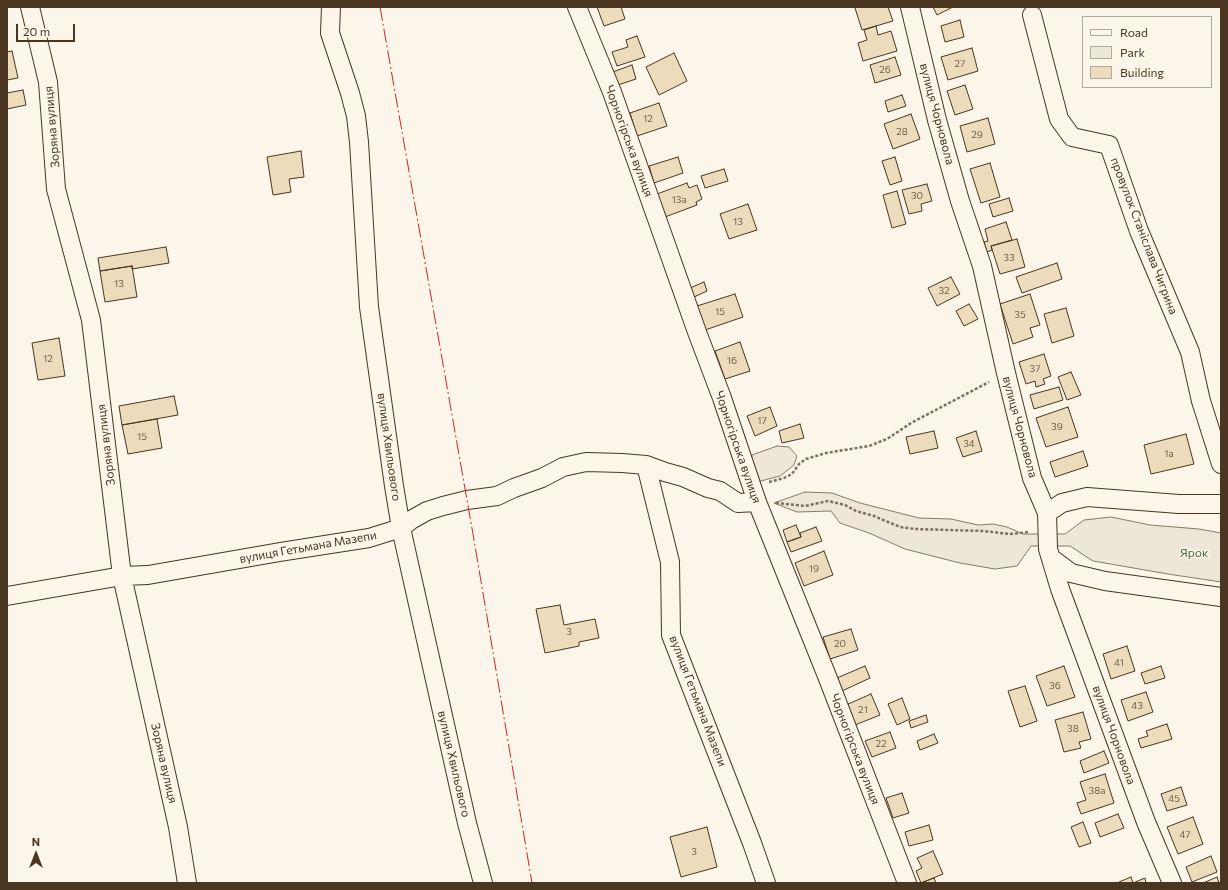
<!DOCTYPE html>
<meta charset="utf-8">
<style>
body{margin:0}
#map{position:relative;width:1228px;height:890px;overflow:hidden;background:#fbf6e9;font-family:Commissioner,sans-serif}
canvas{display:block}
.frame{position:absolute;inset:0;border:8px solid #4a3520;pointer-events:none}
.legend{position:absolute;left:1082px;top:16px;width:130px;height:72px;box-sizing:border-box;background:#fbf6e9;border:1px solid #b4a999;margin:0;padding:5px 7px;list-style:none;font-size:12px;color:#4a3520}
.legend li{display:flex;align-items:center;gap:8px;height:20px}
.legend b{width:20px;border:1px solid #b4a999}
.north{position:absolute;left:16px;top:834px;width:40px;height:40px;-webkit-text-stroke:3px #fbf6e9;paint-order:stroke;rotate:0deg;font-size:11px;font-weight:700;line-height:16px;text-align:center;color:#4a3520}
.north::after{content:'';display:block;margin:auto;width:14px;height:18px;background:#4a3520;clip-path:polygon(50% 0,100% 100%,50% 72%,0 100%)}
.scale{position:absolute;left:16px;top:24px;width:59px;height:18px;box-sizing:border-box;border:2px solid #4a3520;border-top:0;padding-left:5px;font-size:12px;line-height:14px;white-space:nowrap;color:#4a3520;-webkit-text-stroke:3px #fbf6e9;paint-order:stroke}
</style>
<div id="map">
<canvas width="1228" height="890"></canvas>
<div class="frame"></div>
<ul class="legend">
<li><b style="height:5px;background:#fbf6e9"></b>Road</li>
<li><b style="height:11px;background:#ede6d9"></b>Park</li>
<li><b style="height:11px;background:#ecdcbc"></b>Building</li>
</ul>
<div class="north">N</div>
<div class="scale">20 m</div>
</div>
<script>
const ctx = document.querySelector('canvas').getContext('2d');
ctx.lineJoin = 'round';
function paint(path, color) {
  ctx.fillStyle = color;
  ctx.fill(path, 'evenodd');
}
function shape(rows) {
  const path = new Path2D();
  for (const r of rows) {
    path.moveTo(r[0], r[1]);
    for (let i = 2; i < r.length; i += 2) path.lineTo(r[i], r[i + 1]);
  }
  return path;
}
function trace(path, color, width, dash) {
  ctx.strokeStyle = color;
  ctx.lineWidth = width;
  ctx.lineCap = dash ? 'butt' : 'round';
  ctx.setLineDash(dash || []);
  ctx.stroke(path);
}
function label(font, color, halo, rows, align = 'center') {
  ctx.font = font + ' Commissioner,sans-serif';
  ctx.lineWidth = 3;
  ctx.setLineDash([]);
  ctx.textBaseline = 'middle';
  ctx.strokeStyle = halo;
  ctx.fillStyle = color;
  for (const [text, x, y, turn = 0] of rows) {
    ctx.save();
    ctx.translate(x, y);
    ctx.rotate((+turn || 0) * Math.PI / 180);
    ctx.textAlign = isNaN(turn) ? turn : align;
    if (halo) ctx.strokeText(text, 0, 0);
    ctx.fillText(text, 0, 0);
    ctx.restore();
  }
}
const green = shape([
 [777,446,789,447,797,456,794,465,780,476,753,483,751,463,752,455,777,446],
 [805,492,832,493,860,503,919,518,951,519,978,525,993,524,1007,527,1023,534,1065,534,1084,520,1111,517,1150,525,1199,529,1221,533,1221,582,1168,574,1093,561,1070,546,1031,546,1017,566,995,569,960,563,905,549,869,533,840,523,831,511,797,512,774,503,805,492]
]);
const building = shape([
 [597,7,621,7,625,19,604,26,597,7],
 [857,7,888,7,893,21,862,30,855,8,857,7],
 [933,7,953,7,937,15,933,7],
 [960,20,964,37,945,42,941,26,960,20],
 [876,26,878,35,891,31,897,51,863,61,858,43,867,40,864,30,876,26],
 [637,36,645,57,617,66,612,52,628,47,626,40,637,36],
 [972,48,978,71,948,80,941,57,972,48],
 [12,51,18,78,7,80,7,52,12,51],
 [674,53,687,81,659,95,646,67,674,53],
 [895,57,901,75,875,83,870,65,895,57],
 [632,65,636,79,615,86,610,73,632,65],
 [965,85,973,109,955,115,947,91,965,85],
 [23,90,26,105,7,109,7,93,23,90],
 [902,95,906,106,888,112,885,101,902,95],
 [659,103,667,126,637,136,630,113,659,103],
 [911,114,920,139,893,149,884,124,911,114],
 [988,118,995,144,967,152,960,126,988,118],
 [301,151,304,177,289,179,291,192,273,195,267,157,301,151],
 [678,157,683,173,654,183,649,166,678,157],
 [895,157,902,181,890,185,882,161,895,157],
 [990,163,1000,197,981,203,970,169,990,163],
 [724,169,728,181,705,188,701,176,724,169],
 [687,183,689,188,697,185,702,199,696,202,697,205,665,217,657,194,687,183],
 [927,184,932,201,921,204,922,211,909,214,902,190,927,184],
 [897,191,906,224,892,228,883,195,897,191],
 [1009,198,1013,211,993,217,989,204,1009,198],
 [748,204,757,230,729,239,720,214,748,204],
 [1006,222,1012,240,991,246,992,250,987,252,984,242,988,241,985,229,1006,222],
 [1017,239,1025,267,1000,274,991,246,1017,239],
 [166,247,169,263,132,269,132,266,100,271,98,258,166,247],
 [1057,263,1062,279,1022,293,1016,277,1057,263],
 [132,266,137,297,105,302,100,271,132,266],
 [951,277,960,294,937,306,928,288,951,277],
 [704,282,707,291,694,297,690,288,704,282],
 [735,294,743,317,705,330,697,306,735,294],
 [1030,294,1040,325,1030,328,1033,337,1013,344,1000,304,1030,294],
 [969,304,978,319,964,326,956,311,969,304],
 [1066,308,1074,336,1052,343,1044,314,1066,308],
 [59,338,65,376,38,380,32,343,59,338],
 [740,342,750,371,725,379,715,351,740,342],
 [1044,354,1051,376,1043,379,1045,384,1036,387,1035,381,1026,384,1019,362,1044,354],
 [1071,372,1081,395,1067,400,1058,377,1071,372],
 [1059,387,1063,400,1034,409,1030,395,1059,387],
 [174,396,178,415,122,425,119,406,174,396],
 [770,407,777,426,755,436,747,416,770,407],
 [1068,407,1078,437,1046,447,1036,418,1068,407],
 [157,419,162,448,128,454,122,425,157,419],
 [800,424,804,438,782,443,779,431,800,424],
 [934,431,938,448,910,454,906,437,934,431],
 [976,431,982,451,963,457,956,438,976,431],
 [1186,434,1194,464,1151,474,1144,445,1186,434],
 [1083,451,1088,466,1055,477,1050,462,1083,451],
 [796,525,801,537,787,542,783,530,796,525],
 [816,527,822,541,791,552,787,542,801,537,800,533,816,527],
 [824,551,833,575,804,586,795,563,824,551],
 [560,605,564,625,595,619,599,638,579,642,579,646,545,653,536,609,560,605],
 [851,629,858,650,830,659,823,637,851,629],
 [1127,646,1135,671,1111,679,1103,654,1127,646],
 [865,666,870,678,842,691,837,678,865,666],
 [1064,666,1075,697,1047,706,1036,676,1064,666],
 [1161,666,1165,678,1145,684,1141,673,1161,666],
 [1025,686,1037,721,1020,727,1008,691,1025,686],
 [1146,692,1153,712,1128,721,1121,700,1146,692],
 [871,694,880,715,855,725,846,705,871,694],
 [902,698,910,719,897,725,888,704,902,698],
 [1083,712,1091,739,1079,742,1081,748,1064,752,1055,720,1083,712],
 [926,715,928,722,911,728,909,721,926,715],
 [1167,724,1172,739,1141,748,1138,739,1148,736,1146,731,1167,724],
 [890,732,896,748,872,757,865,741,890,732],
 [934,734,938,743,920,750,917,741,934,734],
 [1104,751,1109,763,1084,773,1080,761,1104,751],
 [1105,774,1114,803,1081,814,1077,803,1086,800,1080,782,1105,774],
 [1181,787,1187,805,1167,811,1161,794,1181,787],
 [902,793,909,813,893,818,886,798,902,793],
 [1118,814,1124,828,1100,837,1095,823,1118,814],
 [1193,817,1203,844,1178,854,1167,827,1193,817],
 [1083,822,1091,843,1079,847,1071,827,1083,822],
 [929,825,933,840,909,846,905,832,929,825],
 [707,827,717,867,681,877,670,837,707,827],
 [933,851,943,874,921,883,916,871,922,868,917,858,933,851],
 [1211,856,1217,872,1192,882,1186,867,1211,856],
 [1131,877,1133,883,1145,878,1146,883,1120,883,1119,882,1131,877],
 [1217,877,1219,883,1203,883,1217,877],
 [934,878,936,883,921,883,934,878]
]);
const path = shape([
 [769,482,784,478,792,474,799,464,806,459,826,453,869,446,887,439,911,423,989,382],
 [776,503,805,506,828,501,845,505,856,511,874,516,900,527,915,529,983,531,1010,534,1029,532]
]);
const street = shape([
 [30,7,48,82,56,189,91,320,122,576,178,827,187,883],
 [331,7,330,33,350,93,356,116,359,142,369,307,394,486,401,528,467,823,483,883],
 [577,7,612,92,697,332,722,398,757,502,827,676,907,883],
 [910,7,937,120,960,201,982,266,1006,373,1032,478,1047,513,1048,549,1060,589,1146,822,1172,883],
 [1032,15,1059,119,1072,137,1109,145,1139,231,1190,352,1201,401,1221,464],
 [646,465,670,562,671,635,752,843,766,883],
 [1047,513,1062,503,1087,497,1179,504,1221,504],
 [1051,558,1071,573,1105,581,1221,597],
 [7,596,122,576,148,575,280,552,369,538,401,528,411,520,427,511,443,506,467,500,497,496,514,488,542,478,563,467,586,462,622,463,646,465,665,472,683,477,708,488,720,491,738,503,757,502]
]);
const power = shape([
 [380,7,473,534,532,883]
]);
const numberNames = [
 ["27",960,64],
 ["26",885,70],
 ["12",648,119],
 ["28",902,132],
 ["29",977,135],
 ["30",917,196],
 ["13а",679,200],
 ["13",738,222],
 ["33",1009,258],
 ["13",119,284],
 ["32",944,291],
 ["15",720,312],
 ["35",1020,315],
 ["12",48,359],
 ["16",732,361],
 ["37",1035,369],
 ["17",762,421],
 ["39",1057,427],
 ["15",142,437],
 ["34",969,444],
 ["1а",1169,454],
 ["19",814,569],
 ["3",569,632],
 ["20",840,644],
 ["41",1119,663],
 ["36",1055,686],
 ["43",1137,706],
 ["21",863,710],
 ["38",1073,729],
 ["22",881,744],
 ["38а",1097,791],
 ["45",1174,799],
 ["47",1185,835],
 ["3",694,852]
];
const streetNames = [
 ["вулиця Чорновола",937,114,75],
 ["Зоряна вулиця",52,127,-95],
 ["Чорногірська вулиця",629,141,70],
 ["провулок Станіслава Чигрина",1144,236,69],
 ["вулиця Чорновола",1020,427,75],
 ["Зоряна вулиця",106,445,-97],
 ["вулиця Хвильового",389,447,82],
 ["Чорногірська вулиця",738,447,71],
 ["вулиця Гетьмана Мазепи",308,547,-10],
 ["вулиця Гетьмана Мазепи",698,701,69],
 ["вулиця Чорновола",1114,735,70],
 ["Чорногірська вулиця",855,749,69],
 ["Зоряна вулиця",164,763,77],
 ["вулиця Хвильового",454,764,77]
];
const parkNames = [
 ["Ярок",1194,553]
];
paint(green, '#ede6d9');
trace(green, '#887966', 1);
paint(building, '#ecdcbc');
trace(building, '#4a3520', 1);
trace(street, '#4a3520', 20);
trace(path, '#7f6f5c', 2.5, [3, 2]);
trace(street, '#fbf6e9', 18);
trace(power, '#c62828', 1, [14, 3, 2, 3]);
label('10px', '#725f47', null, numberNames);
label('12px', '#4a3520', '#fbf6e9', streetNames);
label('12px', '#436837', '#fbf6e9', parkNames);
</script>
